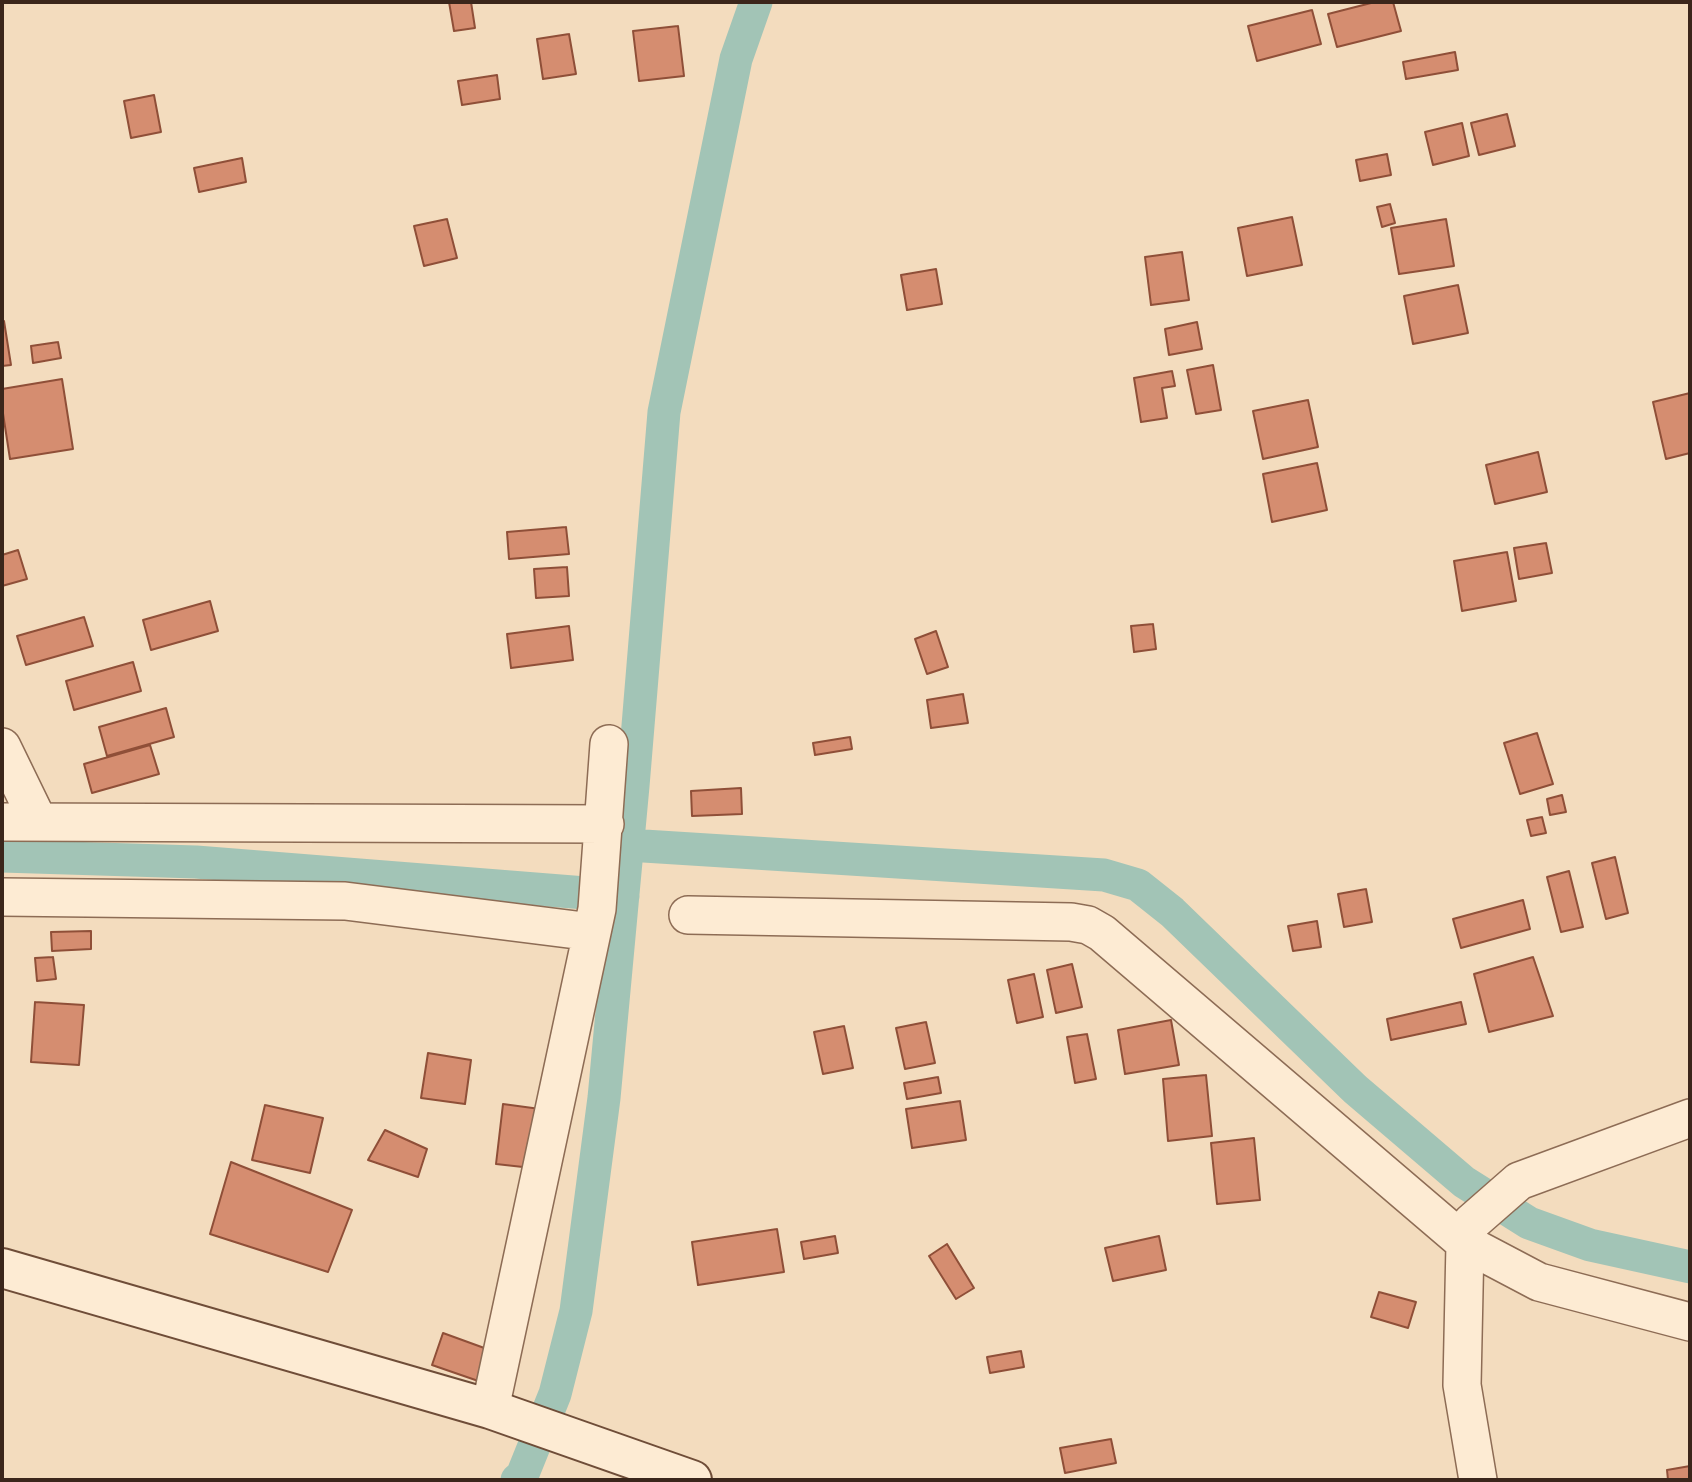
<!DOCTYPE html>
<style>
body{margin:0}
#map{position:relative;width:1692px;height:1482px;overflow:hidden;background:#f3dcbe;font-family:Bitter,serif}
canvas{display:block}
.frame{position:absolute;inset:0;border:4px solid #3b261b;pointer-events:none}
</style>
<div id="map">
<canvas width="1692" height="1482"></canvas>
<div class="frame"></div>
</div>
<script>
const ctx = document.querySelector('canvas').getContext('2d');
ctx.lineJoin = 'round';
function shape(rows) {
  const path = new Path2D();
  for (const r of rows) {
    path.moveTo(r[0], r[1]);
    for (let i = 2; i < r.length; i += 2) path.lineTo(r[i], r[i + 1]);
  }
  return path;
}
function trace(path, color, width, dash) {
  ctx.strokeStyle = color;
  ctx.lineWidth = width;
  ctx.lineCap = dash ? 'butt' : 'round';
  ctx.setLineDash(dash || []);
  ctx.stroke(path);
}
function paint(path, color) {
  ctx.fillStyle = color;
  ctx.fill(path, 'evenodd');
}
const canal = shape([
 [628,845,1104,875,1138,885,1172,912,1355,1089,1464,1182,1529,1223,1590,1245,1690,1267],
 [2,856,196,862,623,896],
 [517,1480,522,1476,555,1394,576,1311,604,1098,633,786,664,412,736,59,756,2]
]);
const building = shape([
 [449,2,471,2,475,28,454,31,449,2],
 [1375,2,1393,2,1401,31,1337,47,1328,14,1375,2],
 [1312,10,1321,44,1257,61,1248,26,1312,10],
 [678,26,684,76,639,81,633,31,678,26],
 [569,34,576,74,543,79,537,39,569,34],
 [1455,52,1458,70,1406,79,1403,62,1455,52],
 [497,75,500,99,462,105,458,81,497,75],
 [154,95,161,132,131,138,124,101,154,95],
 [1507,114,1515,146,1479,155,1471,123,1507,114],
 [1462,123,1469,156,1433,165,1425,132,1462,123],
 [1387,154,1391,175,1360,181,1356,160,1387,154],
 [242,158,246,182,199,192,194,168,242,158],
 [1390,204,1395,223,1382,227,1377,207,1390,204],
 [1292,217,1302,265,1247,276,1238,228,1292,217],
 [447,219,457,258,424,266,414,226,447,219],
 [1446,219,1454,266,1399,274,1391,228,1446,219],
 [1182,252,1189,300,1151,305,1145,257,1182,252],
 [936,269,942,304,907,310,901,275,936,269],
 [1458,285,1468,333,1413,344,1404,296,1458,285],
 [2,321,4,321,11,365,2,366,2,321],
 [1197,322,1202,349,1169,355,1165,329,1197,322],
 [58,342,61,358,33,363,31,346,58,342],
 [1213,365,1221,410,1196,414,1187,370,1213,365],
 [1172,371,1175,386,1162,388,1167,418,1141,422,1134,378,1172,371],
 [62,379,73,449,10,459,2,407,2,389,62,379],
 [1690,393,1690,453,1666,459,1653,402,1690,393],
 [1308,400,1318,447,1263,459,1253,411,1308,400],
 [1538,452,1547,492,1495,504,1486,465,1538,452],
 [1317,463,1327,510,1272,522,1263,474,1317,463],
 [566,527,569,554,509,559,507,532,566,527],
 [1546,543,1552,573,1519,579,1514,548,1546,543],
 [18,550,27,579,2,586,2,555,18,550],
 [1507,552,1516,601,1462,611,1454,561,1507,552],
 [567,567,569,596,536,598,534,569,567,567],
 [210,601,218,631,151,650,143,620,210,601],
 [84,617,93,646,26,665,17,636,84,617],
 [1153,624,1156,649,1134,652,1131,626,1153,624],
 [569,626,573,660,511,668,507,634,569,626],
 [936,631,948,667,927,674,915,639,936,631],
 [133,662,141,691,74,710,66,681,133,662],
 [963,694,968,723,931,728,927,700,963,694],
 [166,708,174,737,107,756,99,727,166,708],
 [1537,733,1553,784,1520,794,1504,743,1537,733],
 [850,737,852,749,815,755,813,743,850,737],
 [150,745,159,774,92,793,84,764,150,745],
 [741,788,742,814,692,816,691,791,741,788],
 [1562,795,1566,812,1550,815,1547,799,1562,795],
 [1542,817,1546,833,1531,836,1527,820,1542,817],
 [1615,857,1628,913,1606,919,1592,863,1615,857],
 [1569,871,1583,927,1561,932,1547,877,1569,871],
 [1366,889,1372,922,1344,927,1338,894,1366,889],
 [1523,900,1530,929,1461,948,1453,919,1523,900],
 [1317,921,1321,947,1293,951,1288,926,1317,921],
 [91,931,91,949,52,951,51,932,91,931],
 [53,957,56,979,37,981,35,958,53,957],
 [1533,957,1553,1016,1489,1032,1474,974,1533,957],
 [1072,964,1082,1007,1056,1013,1047,970,1072,964],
 [1034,974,1043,1017,1017,1023,1008,980,1034,974],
 [35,1002,84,1005,79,1065,31,1062,35,1002],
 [1461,1002,1466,1024,1391,1040,1387,1019,1461,1002],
 [1171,1020,1179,1065,1125,1074,1118,1030,1171,1020],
 [926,1022,935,1063,905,1069,896,1028,926,1022],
 [844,1026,853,1068,823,1074,814,1032,844,1026],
 [1087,1034,1096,1079,1075,1083,1067,1037,1087,1034],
 [428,1053,471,1060,465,1104,421,1098,428,1053],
 [1206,1075,1212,1136,1168,1141,1163,1079,1206,1075],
 [938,1077,941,1093,907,1099,904,1083,938,1077],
 [960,1101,966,1140,912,1148,906,1109,960,1101],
 [503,1104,540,1109,532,1168,496,1164,503,1104],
 [265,1105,323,1118,310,1173,252,1160,265,1105],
 [385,1130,427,1149,418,1177,368,1160,385,1130],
 [1254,1138,1260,1200,1217,1204,1211,1143,1254,1138],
 [231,1162,352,1210,328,1272,210,1234,231,1162],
 [777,1229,784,1272,698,1285,692,1242,777,1229],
 [835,1236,838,1253,804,1259,801,1242,835,1236],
 [1159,1236,1166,1270,1113,1281,1105,1248,1159,1236],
 [947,1244,974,1288,956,1299,929,1256,947,1244],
 [1379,1292,1416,1302,1408,1328,1371,1317,1379,1292],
 [443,1333,498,1353,487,1384,432,1365,443,1333],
 [1021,1351,1024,1367,990,1373,987,1357,1021,1351],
 [1111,1439,1116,1463,1065,1473,1060,1448,1111,1439],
 [1690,1466,1690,1480,1668,1480,1667,1470,1690,1466]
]);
const street = shape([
 [2,747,38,821],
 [2,822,605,824],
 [2,897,345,901,592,932],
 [688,915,1071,922,1088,925,1102,933,1465,1243,1539,1282,1690,1322],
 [490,1409,597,909,609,744],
 [1478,1480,1462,1385,1465,1243,1471,1223,1519,1181,1690,1118]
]);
const secondary = shape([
 [2,1268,490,1409,692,1480]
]);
trace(canal, '#a2c4b6', 33);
paint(building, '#d58d70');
trace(building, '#8f4f38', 2);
trace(street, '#8d6c55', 40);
trace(secondary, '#6f4d38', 42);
trace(street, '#fdebd3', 37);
trace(secondary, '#fdebd3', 38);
</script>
